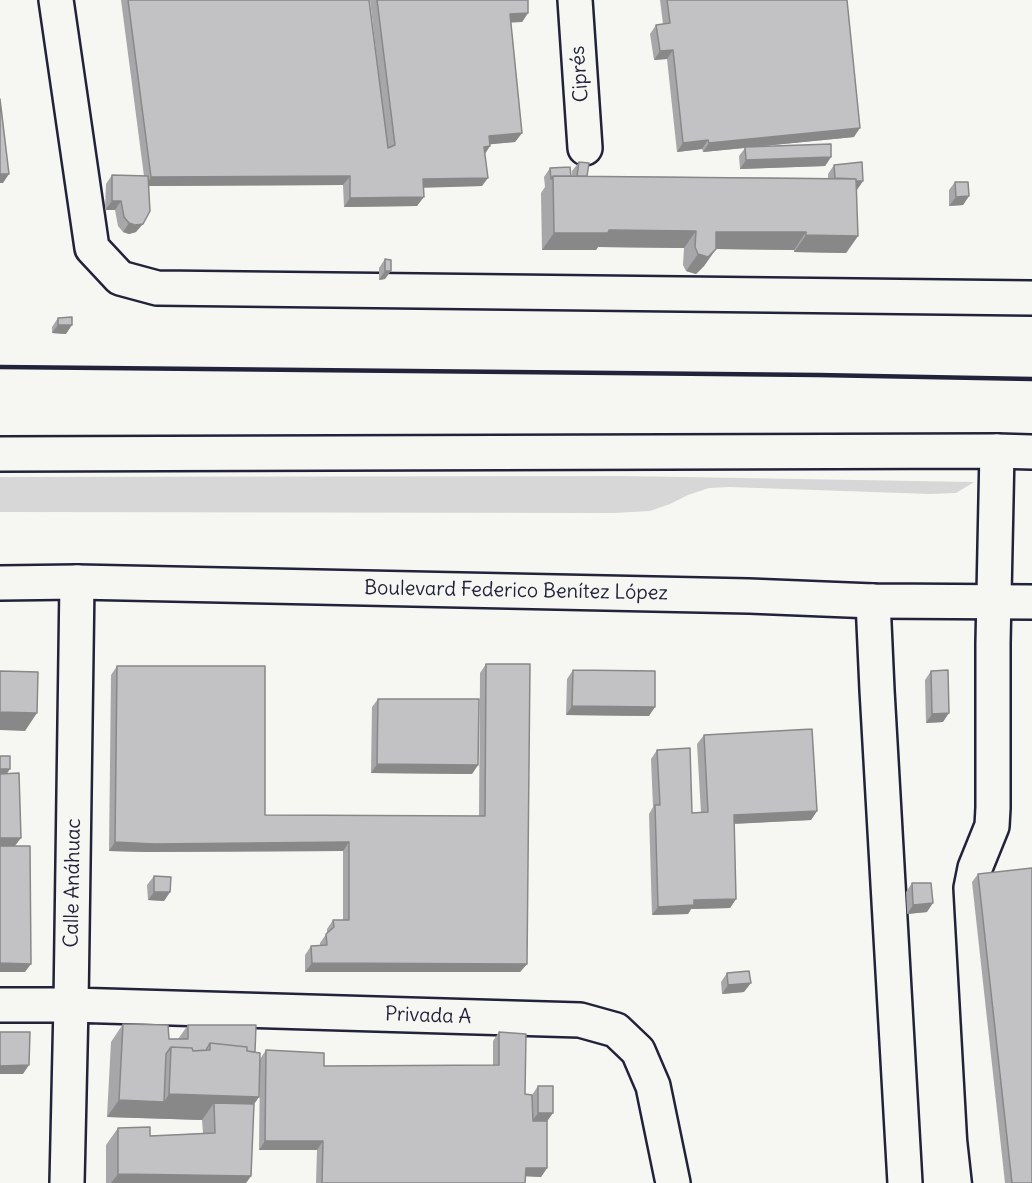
<!DOCTYPE html>
<meta charset="utf-8">
<style>
body{margin:0}
canvas{display:block;background:#f6f6f2}
</style>
<canvas width="1032" height="1183"></canvas>
<script>
const ctx = document.querySelector('canvas').getContext('2d');
ctx.lineJoin = 'round';
function paint(path, color) {
  ctx.fillStyle = color;
  ctx.fill(path, 'evenodd');
}
function shape(rows) {
  const path = new Path2D();
  for (const r of rows) {
    path.moveTo(r[0], r[1]);
    for (let i = 2; i < r.length; i += 2) path.lineTo(r[i], r[i + 1]);
  }
  return path;
}
function trace(path, color, width, dash) {
  ctx.strokeStyle = color;
  ctx.lineWidth = width;
  ctx.lineCap = dash ? 'butt' : 'round';
  ctx.setLineDash(dash || []);
  ctx.stroke(path);
}
function label(font, color, halo, rows, align = 'center') {
  ctx.font = font + ' Delius,sans-serif';
  ctx.lineWidth = 6;
  ctx.setLineDash([]);
  ctx.textBaseline = 'middle';
  ctx.strokeStyle = halo;
  ctx.fillStyle = color;
  for (const [text, x, y, turn = 0] of rows) {
    ctx.save();
    ctx.translate(x, y);
    ctx.rotate((+turn || 0) * Math.PI / 180);
    ctx.textAlign = isNaN(turn) ? turn : align;
    if (halo) ctx.strokeText(text, 0, 0);
    ctx.fillText(text, 0, 0);
    ctx.restore();
  }
}
const green = shape([
 [623,476,974,482,956,493,930,494,729,487,709,488,688,495,670,504,650,511,614,513,0,512,0,477]
]);
const minor = shape([
 [56,0,92,248,120,278,157,288,1032,298],
 [575,0,585,148],
 [873,601,877,690,905,1183],
 [0,1005,71,1005,580,1020,616,1030,638,1051,653,1086,673,1183],
 [67,1183,71,1005,77,582],
 [990,1183,985,1138,971,888,975,868,992,826,993,808,993,643,997,451]
]);
const major = shape([
 [0,454,997,451,1032,452],
 [0,583,77,582,749,596,873,601,1032,602]
]);
const rail = shape([
 [0,367,818,375,1032,379]
]);
const wall = shape([
 [121,0,369,0,381,93,370,0,528,0,528,13,522,22,511,22,522,133,515,142,490,144,490,146,485,154,482,186,423,187,417,206,344,207,343,185,149,186,136,232,129,234,123,232,118,226,115,210,105,210,106,184,112,175,144,176],
 [660,0,847,0,854,137,752,147,831,157,825,166,740,169,739,156,745,148,703,152,702,149,677,152,667,59,654,60,650,34,656,25,663,24],
 [579,162,587,176,828,178,828,174,834,165,863,181,856,190,858,236,846,253,794,252,794,250,716,249,704,266,696,274,686,271,683,265,684,248,598,247,596,250,542,250,541,193,545,187,544,177,550,168,572,176,572,171],
 [955,182,969,196,963,205,949,206,949,190],
 [385,259,391,260,385,279,379,280,379,268],
 [58,318,66,334,52,333,52,327],
 [486,664,527,964,520,972,305,972,305,955,311,946,320,945,320,943,327,933,327,929,333,920,343,920,343,851,147,852,109,851,111,675,117,666,265,815,479,816,480,673],
 [573,670,649,716,566,715,567,679],
 [931,671,943,722,926,723,925,680],
 [378,699,478,765,472,774,371,773,372,707],
 [704,735,817,811,811,820,734,824,736,899,730,908,691,909,688,914,652,915,649,814,653,807,651,759,657,750,692,813,701,813,697,744],
 [978,874,1032,1183,1005,1183,972,882],
 [154,876,170,892,164,901,148,900,147,885],
 [912,883,927,912,907,914,906,892],
 [727,973,744,992,722,994,721,982],
 [123,1024,169,1039,178,1039,188,1025,255,1052,259,1097,254,1104,251,1176,246,1183,106,1183,106,1145,118,1128,150,1136,203,1133,202,1120,107,1117,111,1042],
 [499,1032,525,1094,532,1095,538,1086,547,1121,547,1168,541,1177,526,1176,525,1183,316,1183,317,1150,259,1150,260,1059,266,1050,324,1066,493,1065,493,1041]
]);
const shadedWall = shape([
 [528,13,522,22,504,23,510,14],
 [673,50,667,59,654,60,660,51],
 [860,128,854,137,703,152,709,143],
 [522,133,515,142,483,145,489,136],
 [708,140,702,149,677,152,683,143],
 [490,146,484,155,484,147],
 [831,157,825,166,740,169,746,160],
 [0,174,9,174,3,183,0,183],
 [350,176,343,185,145,186,151,177],
 [488,178,482,186,417,188,423,179],
 [836,181,863,181,857,190,829,190],
 [969,196,963,205,949,206,956,197],
 [424,197,417,206,344,207,350,198],
 [112,201,121,201,115,210,105,210],
 [129,223,143,224,136,232,129,234,123,232],
 [609,230,696,231,684,248,598,247,596,250,542,250,554,233],
 [716,232,806,232,794,250,716,249,704,266,696,274,686,271,698,254],
 [806,235,858,236,846,253,794,252],
 [385,271,391,271,385,279,379,280],
 [58,325,72,325,66,334,52,333],
 [572,706,655,707,649,716,566,715],
 [0,712,37,713,25,731,0,730],
 [949,713,943,722,926,723,932,714],
 [377,764,478,765,472,774,371,773],
 [0,769,10,769,4,778,0,778],
 [817,811,811,820,728,824,734,815],
 [0,838,21,838,8,855,0,855],
 [115,842,349,842,343,851,147,852,109,851],
 [154,892,170,892,164,901,148,900],
 [736,899,730,908,691,909,688,914,652,915,658,907,694,900],
 [933,903,927,912,907,914,913,905],
 [0,963,31,964,25,972,0,972],
 [312,963,527,964,520,972,305,972],
 [751,983,744,992,722,994,728,985],
 [29,1065,23,1074,0,1074,0,1066],
 [169,1094,259,1097,242,1121,214,1103,202,1120,107,1117,119,1100,164,1102],
 [538,1113,553,1113,541,1130,526,1130],
 [265,1141,323,1141,317,1150,259,1150],
 [526,1168,547,1168,541,1177,519,1176],
 [118,1174,251,1176,246,1183,111,1183]
]);
const building = shape([
 [128,0,369,0,388,148,395,145,377,0,528,0,528,13,510,14,522,133,489,136,490,146,484,147,488,178,423,179,424,197,350,198,350,176,151,177,128,0],
 [667,0,847,0,860,128,709,143,708,140,683,143,673,50,660,51,656,25,670,23,667,0],
 [0,99,9,174,0,174,0,99],
 [831,144,831,157,746,160,745,147,831,144],
 [579,162,589,163,587,176,577,176,579,162],
 [862,162,863,181,856,181,856,179,835,178,834,165,862,162],
 [570,167,571,176,553,176,551,179,550,168,570,167],
 [112,175,148,176,150,211,143,224,135,225,129,223,124,217,121,201,112,201,112,175],
 [553,176,856,179,858,236,806,235,806,232,716,232,716,249,708,257,698,254,695,247,696,231,609,230,608,233,554,233,553,176],
 [955,182,968,182,969,196,956,197,955,182],
 [385,259,391,260,391,271,385,271,385,259],
 [72,317,72,325,58,325,58,318,72,317],
 [486,664,530,664,527,964,312,963,311,946,327,945,326,934,334,927,333,920,349,920,349,842,154,844,115,842,117,666,265,666,265,815,485,816,486,664],
 [573,670,655,671,655,707,572,706,573,670],
 [948,670,949,713,932,714,931,671,948,670],
 [0,671,38,672,37,713,0,712,0,671],
 [378,699,479,699,478,765,377,764,378,699],
 [812,729,817,811,734,815,736,899,694,900,694,905,658,907,655,805,660,805,657,750,690,748,692,813,708,812,704,735,812,729],
 [0,756,10,756,10,769,0,769,0,756],
 [19,773,21,838,0,838,0,774,19,773],
 [0,846,30,846,31,964,0,963,0,846],
 [1032,868,1032,1183,1012,1183,978,874,1032,868],
 [154,876,171,877,170,892,154,892,154,876],
 [912,883,931,883,933,903,913,905,912,883],
 [749,971,751,983,728,985,727,973,749,971],
 [123,1024,168,1025,169,1039,188,1039,188,1025,256,1025,255,1052,247,1051,247,1047,210,1043,206,1050,193,1051,192,1048,171,1047,166,1054,164,1102,119,1100,123,1024],
 [0,1032,30,1032,29,1065,0,1066,0,1032],
 [499,1032,526,1034,525,1094,532,1095,533,1121,547,1121,547,1168,526,1168,525,1183,322,1183,323,1141,265,1141,266,1050,324,1053,324,1066,499,1065,499,1032],
 [210,1043,247,1047,247,1051,260,1053,259,1097,169,1094,171,1047,192,1048,193,1051,210,1050,210,1043],
 [538,1086,553,1086,553,1113,538,1113,538,1086],
 [214,1103,254,1104,251,1176,118,1174,118,1128,150,1127,150,1136,215,1133,214,1103]
]);
const streetNames = [
 ["Ciprés",580,74,-94],
 ["Boulevard Federico Benítez López",516,591,1],
 ["Calle Anáhuac",73,883,-89],
 ["Privada A",428,1016,2]
];
paint(green, '#d7d7d7');
trace(minor, '#22223b', 38);
trace(major, '#22223b', 38);
trace(minor, '#f6f6f2', 33);
trace(major, '#f6f6f2', 33);
trace(rail, '#22223b', 4.5);
paint(wall, '#a7a7a9');
paint(shadedWall, '#888889');
paint(building, '#c2c2c4');
trace(building, '#888889', 1.5);
label('20px', '#22223b', '#f6f6f2', streetNames);
</script>
